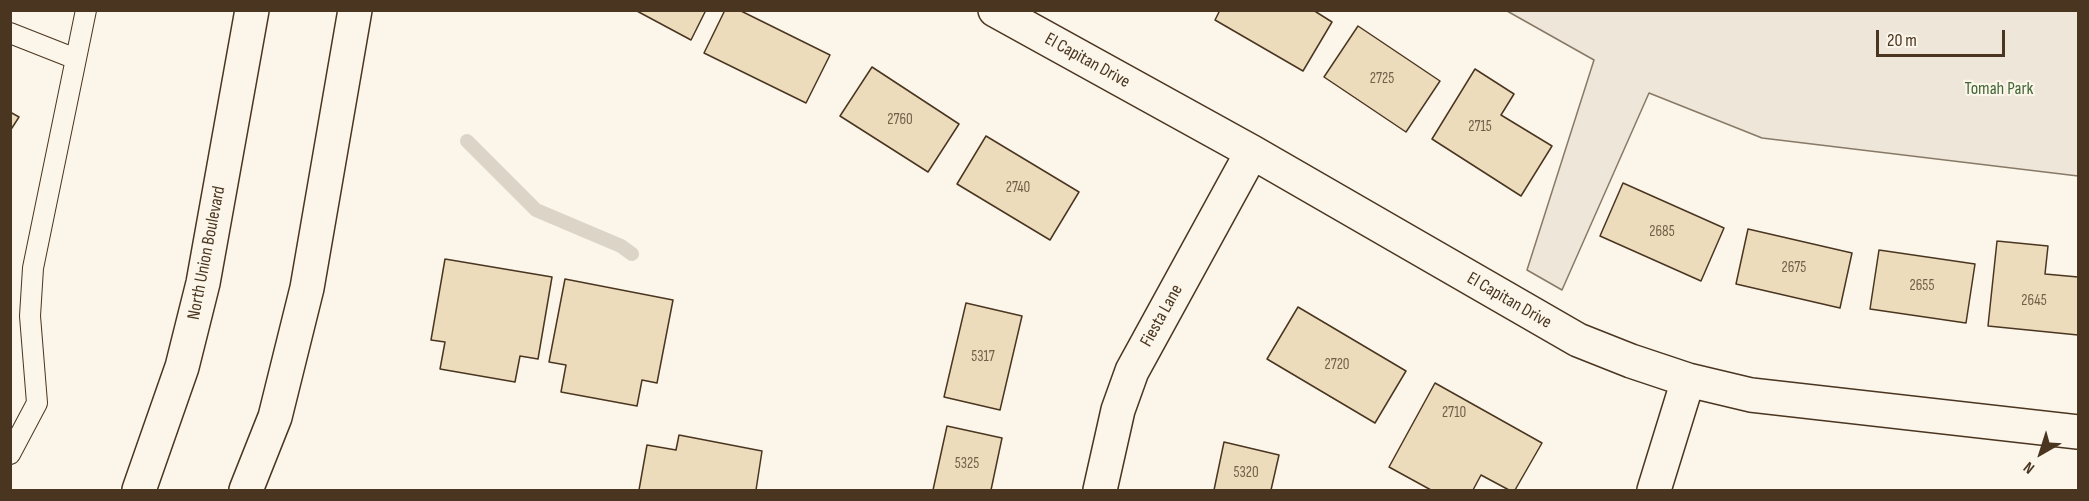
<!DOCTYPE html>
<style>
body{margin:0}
#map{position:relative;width:2089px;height:501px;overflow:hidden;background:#fbf6e9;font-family:"Sofia Sans Condensed",sans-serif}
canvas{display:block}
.frame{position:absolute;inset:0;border:12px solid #4a3520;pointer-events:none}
.north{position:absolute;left:2011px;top:423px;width:60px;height:60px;-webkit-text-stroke:4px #fbf6e9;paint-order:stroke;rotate:219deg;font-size:16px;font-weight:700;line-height:24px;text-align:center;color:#4a3520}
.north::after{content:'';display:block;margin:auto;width:21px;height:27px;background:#4a3520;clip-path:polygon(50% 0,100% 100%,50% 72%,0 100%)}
.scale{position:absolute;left:1876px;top:30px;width:129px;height:27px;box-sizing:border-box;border:3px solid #4a3520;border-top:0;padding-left:8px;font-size:18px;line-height:21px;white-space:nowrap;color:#4a3520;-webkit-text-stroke:4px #fbf6e9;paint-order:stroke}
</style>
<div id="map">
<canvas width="2089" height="501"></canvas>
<div class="frame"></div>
<div class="north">N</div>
<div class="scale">20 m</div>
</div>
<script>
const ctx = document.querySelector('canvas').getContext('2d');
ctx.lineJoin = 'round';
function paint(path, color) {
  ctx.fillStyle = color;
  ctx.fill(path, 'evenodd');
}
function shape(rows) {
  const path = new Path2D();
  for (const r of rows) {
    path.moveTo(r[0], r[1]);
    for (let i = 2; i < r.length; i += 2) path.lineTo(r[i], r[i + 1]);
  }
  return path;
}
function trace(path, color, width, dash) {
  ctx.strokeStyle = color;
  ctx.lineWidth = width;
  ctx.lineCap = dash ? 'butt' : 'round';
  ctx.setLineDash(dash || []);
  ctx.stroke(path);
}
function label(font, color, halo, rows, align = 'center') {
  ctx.font = font + ' "Sofia Sans Condensed",sans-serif';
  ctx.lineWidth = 4.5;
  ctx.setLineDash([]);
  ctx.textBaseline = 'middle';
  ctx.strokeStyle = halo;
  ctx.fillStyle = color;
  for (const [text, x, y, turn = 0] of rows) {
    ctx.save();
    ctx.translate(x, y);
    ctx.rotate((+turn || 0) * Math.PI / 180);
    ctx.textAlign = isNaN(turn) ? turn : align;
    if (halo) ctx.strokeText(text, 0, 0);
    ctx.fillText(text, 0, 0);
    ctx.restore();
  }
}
const green = shape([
 [1507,11,2078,11,2078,176,1762,138,1649,93,1562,290,1527,270,1594,60,1507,11]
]);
const stream = shape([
 [467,141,536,210,621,246,632,254]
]);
const building = shape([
 [635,10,706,10,691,40,635,10],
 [725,10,739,10,830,55,806,103,704,53,725,10],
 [1220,10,1313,10,1332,22,1303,71,1215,20,1220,10],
 [1358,26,1440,81,1406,132,1324,77,1358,26],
 [872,67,959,124,928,172,840,116,872,67],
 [1475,69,1514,94,1501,115,1552,146,1521,196,1432,139,1475,69],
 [10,112,19,117,10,131,10,112],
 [986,136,1079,192,1050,240,957,184,986,136],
 [1623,183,1724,228,1701,281,1600,236,1623,183],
 [1748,229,1852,253,1840,308,1736,284,1748,229],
 [1997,241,2048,246,2045,274,2078,277,2078,335,1988,326,1997,241],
 [1879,250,1975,264,1966,323,1870,309,1879,250],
 [445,259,552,277,538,359,520,356,515,382,440,369,445,342,431,340,445,259],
 [565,279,673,300,657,383,642,380,637,406,561,392,566,365,549,362,565,279],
 [966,303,1022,316,1000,410,944,397,966,303],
 [1298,307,1406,371,1375,423,1267,359,1298,307],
 [1435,383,1542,443,1515,490,1509,490,1481,475,1473,490,1431,490,1389,467,1435,383],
 [947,426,1002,438,991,490,933,490,947,426],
 [679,435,762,451,756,490,639,490,647,445,676,450,679,435],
 [1224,442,1279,455,1271,490,1214,490,1224,442]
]);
const service = shape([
 [10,33,76,59],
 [10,454,37,403,30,316,33,268,86,10]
]);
const minor = shape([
 [995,10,1252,152,1578,340,1631,361,1688,380,1751,395,2078,432],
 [1100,490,1118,410,1132,371,1252,152],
 [1654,490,1688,380]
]);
const primary = shape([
 [139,490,182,367,203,283,252,10],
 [246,490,275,417,307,288,355,10]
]);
const numberNames = [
 ["2725",1382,79],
 ["2760",900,120],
 ["2715",1480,127],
 ["2740",1018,188],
 ["2685",1662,232],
 ["2675",1794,268],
 ["2655",1922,286],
 ["2645",2034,301],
 ["5317",983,357],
 ["2720",1337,365],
 ["2710",1454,413],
 ["5325",967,464],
 ["5320",1246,473]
];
const streetNames = [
 ["El Capitan Drive",1087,61,29],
 ["North Union Boulevard",207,253,-79],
 ["El Capitan Drive",1509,301,30],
 ["Fiesta Lane",1162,316,-61]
];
const parkNames = [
 ["Tomah Park",1999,89]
];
paint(green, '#ede6d9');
trace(green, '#887966', 1.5);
trace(stream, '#dcd4c6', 14);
paint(building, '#ecdcbc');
trace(building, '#4a3520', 1.5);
trace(service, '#4a3520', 22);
trace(minor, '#4a3520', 36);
trace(primary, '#4a3520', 36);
trace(service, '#fbf6e9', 20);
trace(minor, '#fbf6e9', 33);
trace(primary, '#fbf6e9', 33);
label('15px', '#725f47', null, numberNames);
label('18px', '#4a3520', '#fbf6e9', streetNames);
label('18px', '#436837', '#fbf6e9', parkNames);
</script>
